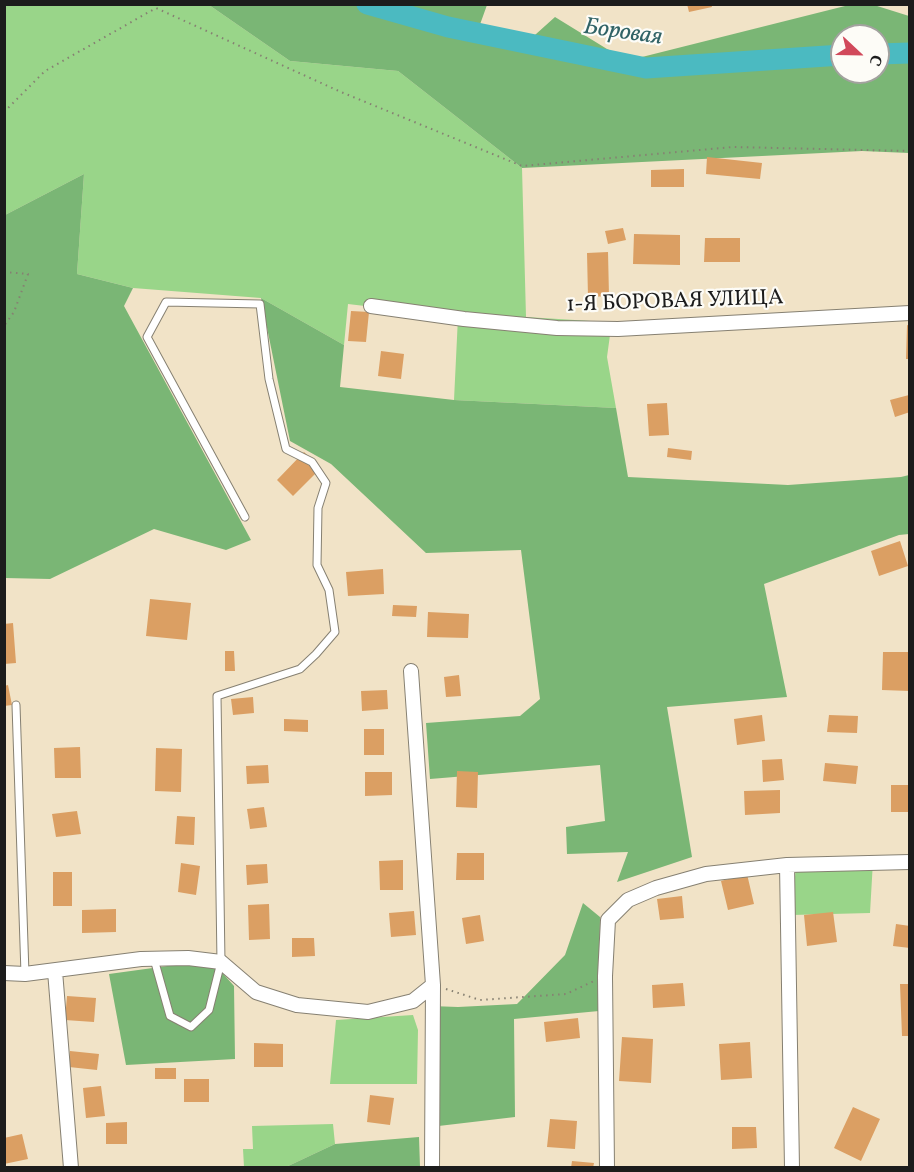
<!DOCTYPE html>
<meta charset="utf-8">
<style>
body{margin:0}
#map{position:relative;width:914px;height:1172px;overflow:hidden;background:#f1e3c7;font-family:Vollkorn,serif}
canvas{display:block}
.frame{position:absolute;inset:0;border:6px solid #1c1c1c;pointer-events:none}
.north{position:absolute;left:830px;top:24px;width:60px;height:60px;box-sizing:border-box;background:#fdfcf7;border:2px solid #a3a29f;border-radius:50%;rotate:112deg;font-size:16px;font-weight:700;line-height:24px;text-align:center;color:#1c1c1c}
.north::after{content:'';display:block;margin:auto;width:21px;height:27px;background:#d1495b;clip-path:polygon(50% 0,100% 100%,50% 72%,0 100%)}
</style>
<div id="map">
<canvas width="914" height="1172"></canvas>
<div class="frame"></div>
<div class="north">С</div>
</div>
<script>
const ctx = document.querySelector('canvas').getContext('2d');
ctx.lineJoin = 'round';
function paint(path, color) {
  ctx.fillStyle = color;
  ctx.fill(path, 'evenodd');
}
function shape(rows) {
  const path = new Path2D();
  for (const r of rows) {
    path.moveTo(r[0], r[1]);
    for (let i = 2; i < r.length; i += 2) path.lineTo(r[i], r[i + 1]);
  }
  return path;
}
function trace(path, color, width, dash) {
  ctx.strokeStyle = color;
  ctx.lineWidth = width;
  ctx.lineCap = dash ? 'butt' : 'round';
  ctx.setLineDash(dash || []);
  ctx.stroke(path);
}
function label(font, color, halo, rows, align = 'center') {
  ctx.font = font + ' Vollkorn,serif';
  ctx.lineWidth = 4.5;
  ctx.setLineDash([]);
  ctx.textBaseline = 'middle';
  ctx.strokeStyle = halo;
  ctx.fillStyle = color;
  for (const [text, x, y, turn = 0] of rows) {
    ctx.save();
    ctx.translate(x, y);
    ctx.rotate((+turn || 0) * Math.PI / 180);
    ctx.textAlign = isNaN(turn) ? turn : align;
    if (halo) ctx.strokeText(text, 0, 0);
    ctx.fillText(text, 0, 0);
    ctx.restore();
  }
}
const green = shape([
 [5,5,209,5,290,61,398,71,522,168,526,317,607,322,610,335,607,357,616,408,454,400,458,317,348,304,344,345,261,298,133,288,77,274,84,174,5,215],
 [873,861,870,913,792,915,796,864],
 [413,1015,418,1030,417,1084,330,1084,336,1020],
 [333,1124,335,1144,286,1167,244,1167,243,1149,253,1149,252,1126]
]);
const forest = shape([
 [209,5,487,5,478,30,526,43,555,17,607,49,630,60,849,5,874,5,909,16,909,153,862,151,522,168,398,71,290,61],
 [842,36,878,36,878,72,842,72],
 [84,174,77,274,133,288,124,306,251,540,226,550,154,529,50,579,5,578,5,215],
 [261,298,344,345,340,387,454,400,616,408,628,477,788,485,901,477,909,475,909,534,899,535,764,584,787,697,667,707,692,857,617,882,628,852,567,854,566,827,605,821,600,765,430,779,426,723,520,716,540,699,521,550,426,553,331,464,290,441],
 [583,903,600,917,599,1011,514,1019,515,1117,430,1127,431,1006,458,1007,517,1004,565,955],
 [211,960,234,986,235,1059,126,1065,109,974],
 [419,1137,420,1167,286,1167,335,1144]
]);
const river = shape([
 [367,4,448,27,646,68,842,55],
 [878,54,910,53]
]);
const building = shape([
 [687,4,711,4,712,7,689,12],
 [707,157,762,163,760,179,706,174],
 [684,169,684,187,651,187,651,170],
 [623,228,626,240,608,244,605,231],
 [634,234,680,235,680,265,633,264],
 [705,238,740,238,740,262,704,262],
 [608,252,609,296,588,297,587,253],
 [351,311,369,312,366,342,348,341],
 [907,325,910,326,910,359,906,359],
 [381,351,404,354,401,379,378,376],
 [909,395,910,412,895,417,890,400],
 [667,403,669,435,649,436,647,404],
 [668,448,692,451,691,460,667,457],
 [304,452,321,468,293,496,277,480],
 [900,541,908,566,879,576,871,551],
 [383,569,384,594,348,596,346,572],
 [150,599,191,603,187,640,146,636],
 [393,605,417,606,416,617,392,616],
 [428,612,469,614,468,638,427,637],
 [13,623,16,663,4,664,4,624],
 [225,651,234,651,235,671,225,671],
 [883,652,910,652,910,691,882,690],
 [459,675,461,696,446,697,444,677],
 [8,685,12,705,4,706,4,686],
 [387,690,388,709,362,711,361,691],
 [253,697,254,713,233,715,231,699],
 [762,715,765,741,737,745,734,719],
 [829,715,858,716,857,733,827,732],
 [284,719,308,720,308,732,284,731],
 [364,729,384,729,384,755,364,755],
 [80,747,81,778,55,778,54,748],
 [156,748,182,749,181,792,155,791],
 [782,759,784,780,763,782,762,760],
 [825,763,858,766,856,784,823,781],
 [268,765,269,783,247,784,246,766],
 [457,771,478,772,477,808,456,807],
 [365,772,392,772,392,795,365,796],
 [891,785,910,785,910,812,891,812],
 [780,790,780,813,745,815,744,791],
 [264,807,267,827,250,829,247,809],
 [77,811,81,834,56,837,52,814],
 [177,816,195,817,194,845,175,844],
 [457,853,484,853,484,880,456,880],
 [403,860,403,890,380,890,379,861],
 [181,863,200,866,196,895,178,892],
 [267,864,268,883,247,885,246,865],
 [53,872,72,872,72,906,53,906],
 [747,874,754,904,728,910,721,881],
 [682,896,684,918,660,920,657,899],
 [269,904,270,939,249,940,248,905],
 [116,909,116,932,82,933,82,910],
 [414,911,416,935,391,937,389,913],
 [833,912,837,942,807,946,804,915],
 [480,915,484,941,466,944,462,918],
 [896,924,910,926,910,948,893,946],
 [292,938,314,938,315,956,292,957],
 [683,983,685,1006,653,1008,652,985],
 [900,984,910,984,910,1036,902,1036],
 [67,996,96,998,94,1022,65,1020],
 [578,1018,580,1038,546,1042,544,1022],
 [622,1037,653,1039,651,1083,619,1081],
 [750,1042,752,1078,721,1080,719,1044],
 [254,1043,283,1044,283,1067,254,1067],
 [70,1051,99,1054,97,1070,69,1067],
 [155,1068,176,1068,176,1079,155,1079],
 [184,1079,209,1079,209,1102,184,1102],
 [101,1086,105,1116,86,1118,83,1088],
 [370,1095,394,1098,390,1125,367,1122],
 [853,1107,880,1119,861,1161,834,1148],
 [550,1119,577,1121,575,1149,547,1147],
 [127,1122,127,1144,106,1144,106,1123],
 [732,1127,756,1127,757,1148,732,1149],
 [22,1134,28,1159,4,1164,4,1138],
 [572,1161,594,1163,593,1168,571,1168]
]);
const path = shape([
 [4,112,45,71,156,8,341,92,522,166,733,147,910,151],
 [4,272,28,274,14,312,4,326],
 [446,989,480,1000,566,994,594,981]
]);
const service = shape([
 [16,705,25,974],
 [154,959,170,1016,191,1027,209,1010,221,962,217,696,300,669,316,654,335,632,329,590,317,565,318,508,326,483,312,462,286,449,269,379,260,304,166,302,147,337,245,517]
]);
const minor = shape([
 [371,306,464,319,557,328,618,329,910,313],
 [787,865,792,1168],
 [55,971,71,1168],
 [4,973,25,974,141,959,188,958,221,962,256,992,297,1005,368,1012,413,1001,433,985,411,671],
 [432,1168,433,985],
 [607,1168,605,976,608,920,628,900,656,888,706,874,787,865,910,862]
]);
const streetNames = [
 ["1-Я БОРОВАЯ УЛИЦА",675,303,-2]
];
const waterNames = [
 ["Боровая",623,34,8]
];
paint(green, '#99d589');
paint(forest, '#7ab675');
trace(river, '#4bbac1', 21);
paint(building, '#db9f63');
trace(service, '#868072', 9);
trace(minor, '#868072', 16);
trace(path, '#868072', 2, [1.5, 4.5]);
trace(service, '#fff', 7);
trace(minor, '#fff', 14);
label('22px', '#1c1c1c', '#fdfcf7', streetNames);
label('italic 24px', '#316366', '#fdfcf7', waterNames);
</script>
